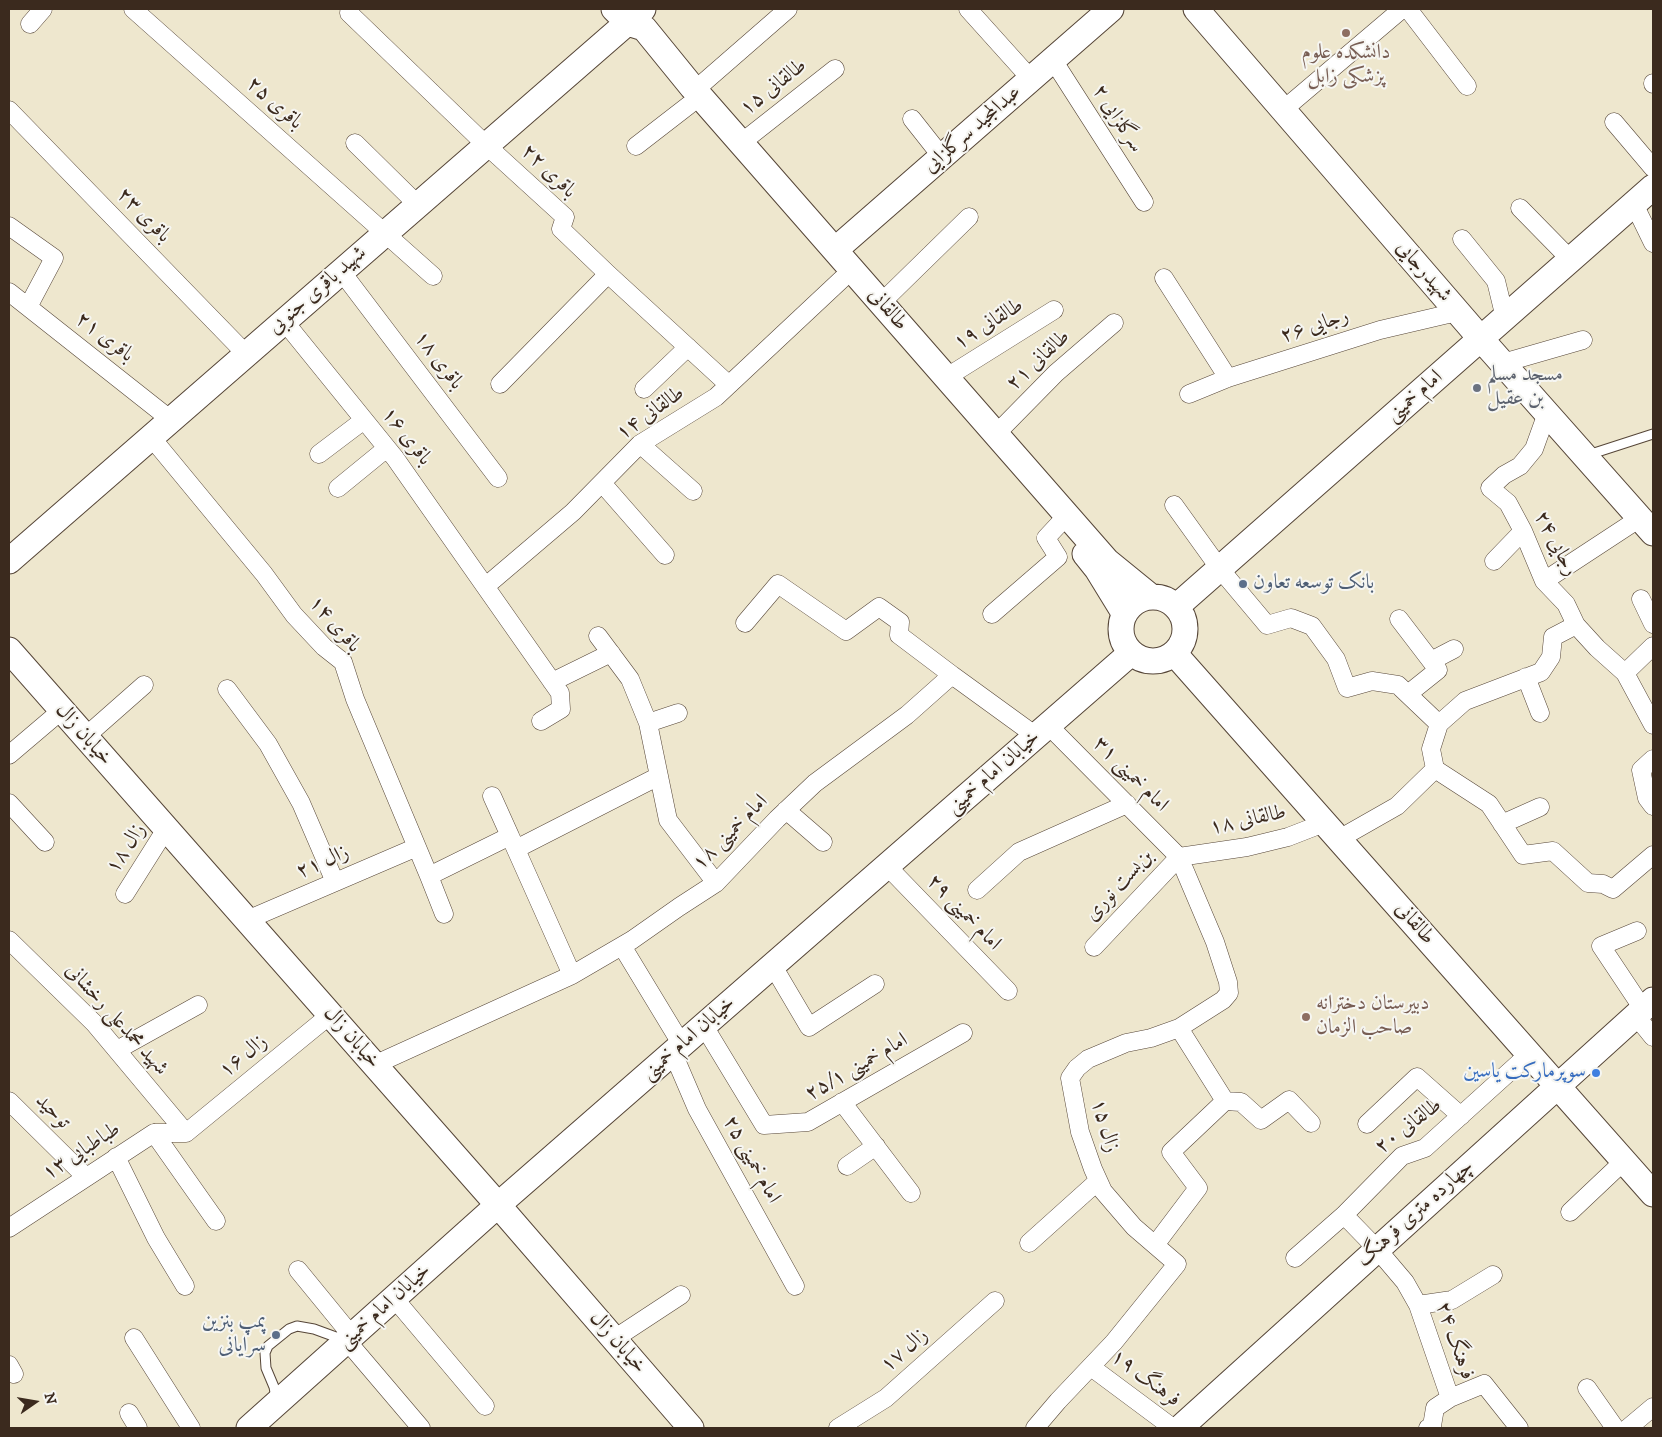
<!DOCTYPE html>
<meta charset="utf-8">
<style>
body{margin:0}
#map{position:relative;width:1662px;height:1437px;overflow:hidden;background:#eee7ce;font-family:"IM FELL DW Pica",serif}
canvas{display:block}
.frame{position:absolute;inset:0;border:10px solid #3b2a1e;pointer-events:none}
.north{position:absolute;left:10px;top:1377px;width:50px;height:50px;-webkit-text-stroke:4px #f6f6f2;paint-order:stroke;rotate:77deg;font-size:14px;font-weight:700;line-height:20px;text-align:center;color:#3b2a1e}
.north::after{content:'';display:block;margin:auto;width:18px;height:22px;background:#3b2a1e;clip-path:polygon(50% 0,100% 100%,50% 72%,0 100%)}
</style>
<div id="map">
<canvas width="1662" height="1437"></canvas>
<div class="frame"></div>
<div class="north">N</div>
</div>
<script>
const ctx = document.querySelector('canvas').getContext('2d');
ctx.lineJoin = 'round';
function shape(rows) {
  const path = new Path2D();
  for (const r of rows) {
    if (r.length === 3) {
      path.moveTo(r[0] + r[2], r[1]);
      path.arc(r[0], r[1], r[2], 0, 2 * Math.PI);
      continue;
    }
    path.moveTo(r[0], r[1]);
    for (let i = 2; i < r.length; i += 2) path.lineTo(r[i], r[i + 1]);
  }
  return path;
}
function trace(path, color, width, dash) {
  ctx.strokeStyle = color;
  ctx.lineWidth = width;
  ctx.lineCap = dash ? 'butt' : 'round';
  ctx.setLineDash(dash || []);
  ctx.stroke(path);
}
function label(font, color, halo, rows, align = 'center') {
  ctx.font = font + ' "IM FELL DW Pica",Amiri,serif';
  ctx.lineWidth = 4;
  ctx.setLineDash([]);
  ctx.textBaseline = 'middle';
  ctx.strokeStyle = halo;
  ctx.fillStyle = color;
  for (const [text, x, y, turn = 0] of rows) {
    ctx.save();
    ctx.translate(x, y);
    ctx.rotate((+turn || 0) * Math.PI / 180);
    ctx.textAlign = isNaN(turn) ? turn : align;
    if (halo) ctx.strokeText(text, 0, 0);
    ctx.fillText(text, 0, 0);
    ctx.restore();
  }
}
const lane = shape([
 [1588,455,1653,434],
 [276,1398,274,1387,266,1368,265,1353,268,1346,289,1329,297,1326,314,1329,344,1340]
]);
const street = shape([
 [133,9,433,276],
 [968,9,1031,79],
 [1408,9,1467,86],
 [349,13,486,145,565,217,561,229,608,274,729,385],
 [30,24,43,9],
 [1053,60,1144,202],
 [1653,83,1653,84],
 [695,90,788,9],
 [9,110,246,354],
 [1283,110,1402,9],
 [912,119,942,157],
 [1614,122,1653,168],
 [355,143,417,204],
 [741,143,835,69],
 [636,146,689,105],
 [1634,204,1653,243],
 [1520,208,1571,260],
 [9,226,54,258,28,307],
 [1462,239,1496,281,1505,318],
 [341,271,498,478],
 [1164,278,1228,378],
 [9,292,171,420],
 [881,303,969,217],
 [284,321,395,458,560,693,561,709,541,721],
 [1503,363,1583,340],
 [947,377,1054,310],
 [500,384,608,274],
 [644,389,688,347],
 [1189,394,1228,378,1380,330,1457,312],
 [1547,413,1534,449,1520,466,1504,475,1490,488,1508,503,1523,531,1544,581,1566,604,1576,625,1597,648,1625,673,1653,725],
 [996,434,1056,373,1114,323],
 [151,437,264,574,294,615,324,647,343,662,355,699,429,876,444,914],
 [640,444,693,491],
 [319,454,364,420],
 [602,483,665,555],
 [338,488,387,448],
 [1174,505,1220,569,1267,625,1291,618,1312,626,1336,659,1347,688,1372,681,1398,685,1439,724],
 [1494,561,1523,531],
 [1544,581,1640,518],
 [486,586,573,512,640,444,716,397,842,279],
 [1641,599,1653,624],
 [992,614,1058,557,1046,538,1060,523],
 [1399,619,1438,670,1408,694],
 [745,623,778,584,846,631,879,607,900,622,899,635,952,675],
 [1576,625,1553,637,1551,657,1541,672,1465,701,1439,724,1431,749,1435,769,1489,804,1523,855,1553,851,1588,883,1603,884,1613,889,1653,855],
 [598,636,630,679,648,723,668,820,716,883],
 [1431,661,1454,649],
 [1625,673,1653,646],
 [1526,677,1540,713],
 [552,682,611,653],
 [227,689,268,744,301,803,335,882],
 [648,723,678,713],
 [85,737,144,685],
 [9,755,62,710],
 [1653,759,1641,770,1647,798,1653,806],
 [492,796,510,836],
 [9,803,45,842],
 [786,810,823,842],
 [1502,824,1540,807],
 [1339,839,1397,806,1435,769],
 [516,849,659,776],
 [1179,857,1247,847,1288,837,1324,823],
 [887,866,1008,991],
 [429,876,510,836,572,975],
 [977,890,1019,852,1127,804],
 [125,894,166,829],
 [247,920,417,847],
 [1637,931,1601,946,1643,1009],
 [9,940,94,1023,186,1133],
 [622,946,682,1045],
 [1094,947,1179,857],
 [773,966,809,1027,875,984],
 [1636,1016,1653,1037],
 [704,1026,764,1125,808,1122,963,1033],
 [117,1050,198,1005],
 [673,1053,697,1109,795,1286],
 [374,1065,572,975,632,940,679,907,716,883,777,819,815,783,907,715,952,675,1036,736],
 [9,1101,86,1177],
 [1225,1101,1241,1102,1261,1120,1289,1100,1311,1123],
 [842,1102,911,1193],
 [1367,1124,1417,1077,1461,1116],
 [154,1133,216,1221],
 [186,1133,330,1015],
 [116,1157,156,1238,185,1286],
 [847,1166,876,1146],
 [1570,1212,1624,1161],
 [1344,1215,1377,1249,1405,1282,1418,1305,1450,1398,1484,1384,1519,1428],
 [9,1228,154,1133,186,1133],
 [1029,1243,1098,1181],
 [1155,1245,1198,1188,1171,1152,1225,1101,1179,1028],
 [1295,1258,1344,1215,1402,1156,1425,1148,1529,1054],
 [298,1270,352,1336],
 [394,1298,485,1406],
 [1418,1305,1452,1300,1493,1275],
 [134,1338,191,1428],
 [614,1339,681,1295],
 [347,1341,421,1428],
 [9,1365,14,1374],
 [1091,1367,1173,1428],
 [1587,1388,1615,1428],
 [129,1413,138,1428],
 [838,1428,886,1398,995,1301],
 [1035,1428,1058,1401,1114,1342,1177,1264,1134,1227,1103,1191,1093,1169,1080,1132,1070,1078,1077,1068,1088,1059,1126,1043,1151,1038,1179,1028,1223,1000,1229,993,1228,982,1215,942,1179,857,1048,725],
 [1428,1428,1432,1426,1435,1408,1450,1398],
 [1628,1428,1653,1407]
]);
const secondary = shape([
 [614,9,628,23,644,28,692,87,1107,561,1150,596],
 [1196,9,1481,339,1653,533],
 [835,250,1111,9],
 [1085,554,1097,569,1124,613],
 [9,561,643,9],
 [1153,629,32],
 [1176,607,1653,187],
 [9,650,498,1205,691,1428],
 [1174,653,1653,1194],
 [249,1428,498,1205,1131,653],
 [1180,1428,1653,1000]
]);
const markers = [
 [1346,33,5,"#8d6e63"],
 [1477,388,5,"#6b7280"],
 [1243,584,5,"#5c6f8a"],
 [1306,1017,5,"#8d6e63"],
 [1596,1073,5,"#3f7fe0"],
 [276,1335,5,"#5c6f8a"]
];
const educationNames = [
 ["دانشکده علوم",1346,54],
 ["پزشکی زابل",1346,78],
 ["دبیرستان دخترانه",1316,1005,"left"],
 ["صاحب الزمان",1316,1029,"left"]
];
const streetNames = [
 ["طالقانی ۱۵",774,88,-38],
 ["باقری ۲۵",274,104,42],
 ["سرگلزایی ۲",1117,119,57],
 ["عبدالمجید سرگلزایی",973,130,-41],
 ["باقری ۲۲",548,172,44],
 ["باقری ۲۳",143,216,46],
 ["شهیدرجایی",1423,272,49],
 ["شهید باقری جنوبی",318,291,-41],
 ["طالقانی",887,310,49],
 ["طالقانی ۱۹",989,325,-32],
 ["رجایی ۲۶",1315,327,-18],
 ["باقری ۲۱",104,338,38],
 ["باقری ۱۸",438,361,53],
 ["طالقانی ۲۱",1039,361,-43],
 ["امام خمینی",1415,397,-41],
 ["طالقانی ۱۴",651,414,-35],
 ["باقری ۱۶",406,437,52],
 ["رجایی ۲۴",1555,544,62],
 ["باقری ۱۴",334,625,49],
 ["خیابان زال",83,735,49],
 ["خیابان امام خمینی",994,773,-41],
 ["امام خمینی ۳۱",1130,775,45],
 ["طالقانی ۱۸",1248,821,-12],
 ["امام خمینی ۱۸",731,833,-45],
 ["زال ۱۸",127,849,-57],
 ["زال ۲۱",323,863,-23],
 ["بن‌بست نوری",1120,886,-47],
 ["امام خمینی ۲۹",963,913,46],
 ["طالقانی",1414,924,49],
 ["شهید محمدعلی رخشانی",116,1020,48],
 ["خیابان زال",351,1038,49],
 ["خیابان امام خمینی",689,1039,-41],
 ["زال ۱۶",244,1057,-39],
 ["امام خمینی ۲۵/۱",857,1068,-30],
 ["توحید",52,1112,45],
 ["زال ۱۵",1104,1126,74],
 ["طالقانی ۲۰",1409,1127,-37],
 ["طباطبایی ۱۳",82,1152,-33],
 ["امام خمینی ۲۵",751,1160,61],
 ["چهارده متری فرهنگ",1416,1214,-42],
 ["خیابان امام خمینی",385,1307,-42],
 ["فرهنگ ۲۴",1454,1341,71],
 ["خیابان زال",617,1343,49],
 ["زال ۱۷",905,1351,-41],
 ["فرهنگ ۱۹",1145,1379,37]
];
const worshipNames = [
 ["مسجد مسلم",1487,376],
 ["بن عقیل",1487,400]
];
const serviceNames = [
 ["بانک توسعه تعاون",1253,584],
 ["پمپ بنزین",266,1323,"right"],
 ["سرایانی",266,1347,"right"]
];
const shopNames = [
 ["سوپرمارکت یاسین",1586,1073]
];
trace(lane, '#564638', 11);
trace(street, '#564638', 19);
trace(secondary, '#564638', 27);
trace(lane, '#fff', 9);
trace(street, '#fff', 18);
trace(secondary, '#fff', 25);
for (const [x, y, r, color] of markers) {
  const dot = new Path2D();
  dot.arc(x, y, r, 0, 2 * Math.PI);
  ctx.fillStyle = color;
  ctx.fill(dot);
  trace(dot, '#f6f6f2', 2);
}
label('21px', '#785e54', '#f6f6f2', educationNames);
label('21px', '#3b2a1e', '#f6f6f2', streetNames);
label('21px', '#5b616d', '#f6f6f2', worshipNames, 'left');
label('21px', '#4e5e75', '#f6f6f2', serviceNames, 'left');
label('21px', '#366cbe', '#f6f6f2', shopNames, 'right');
</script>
